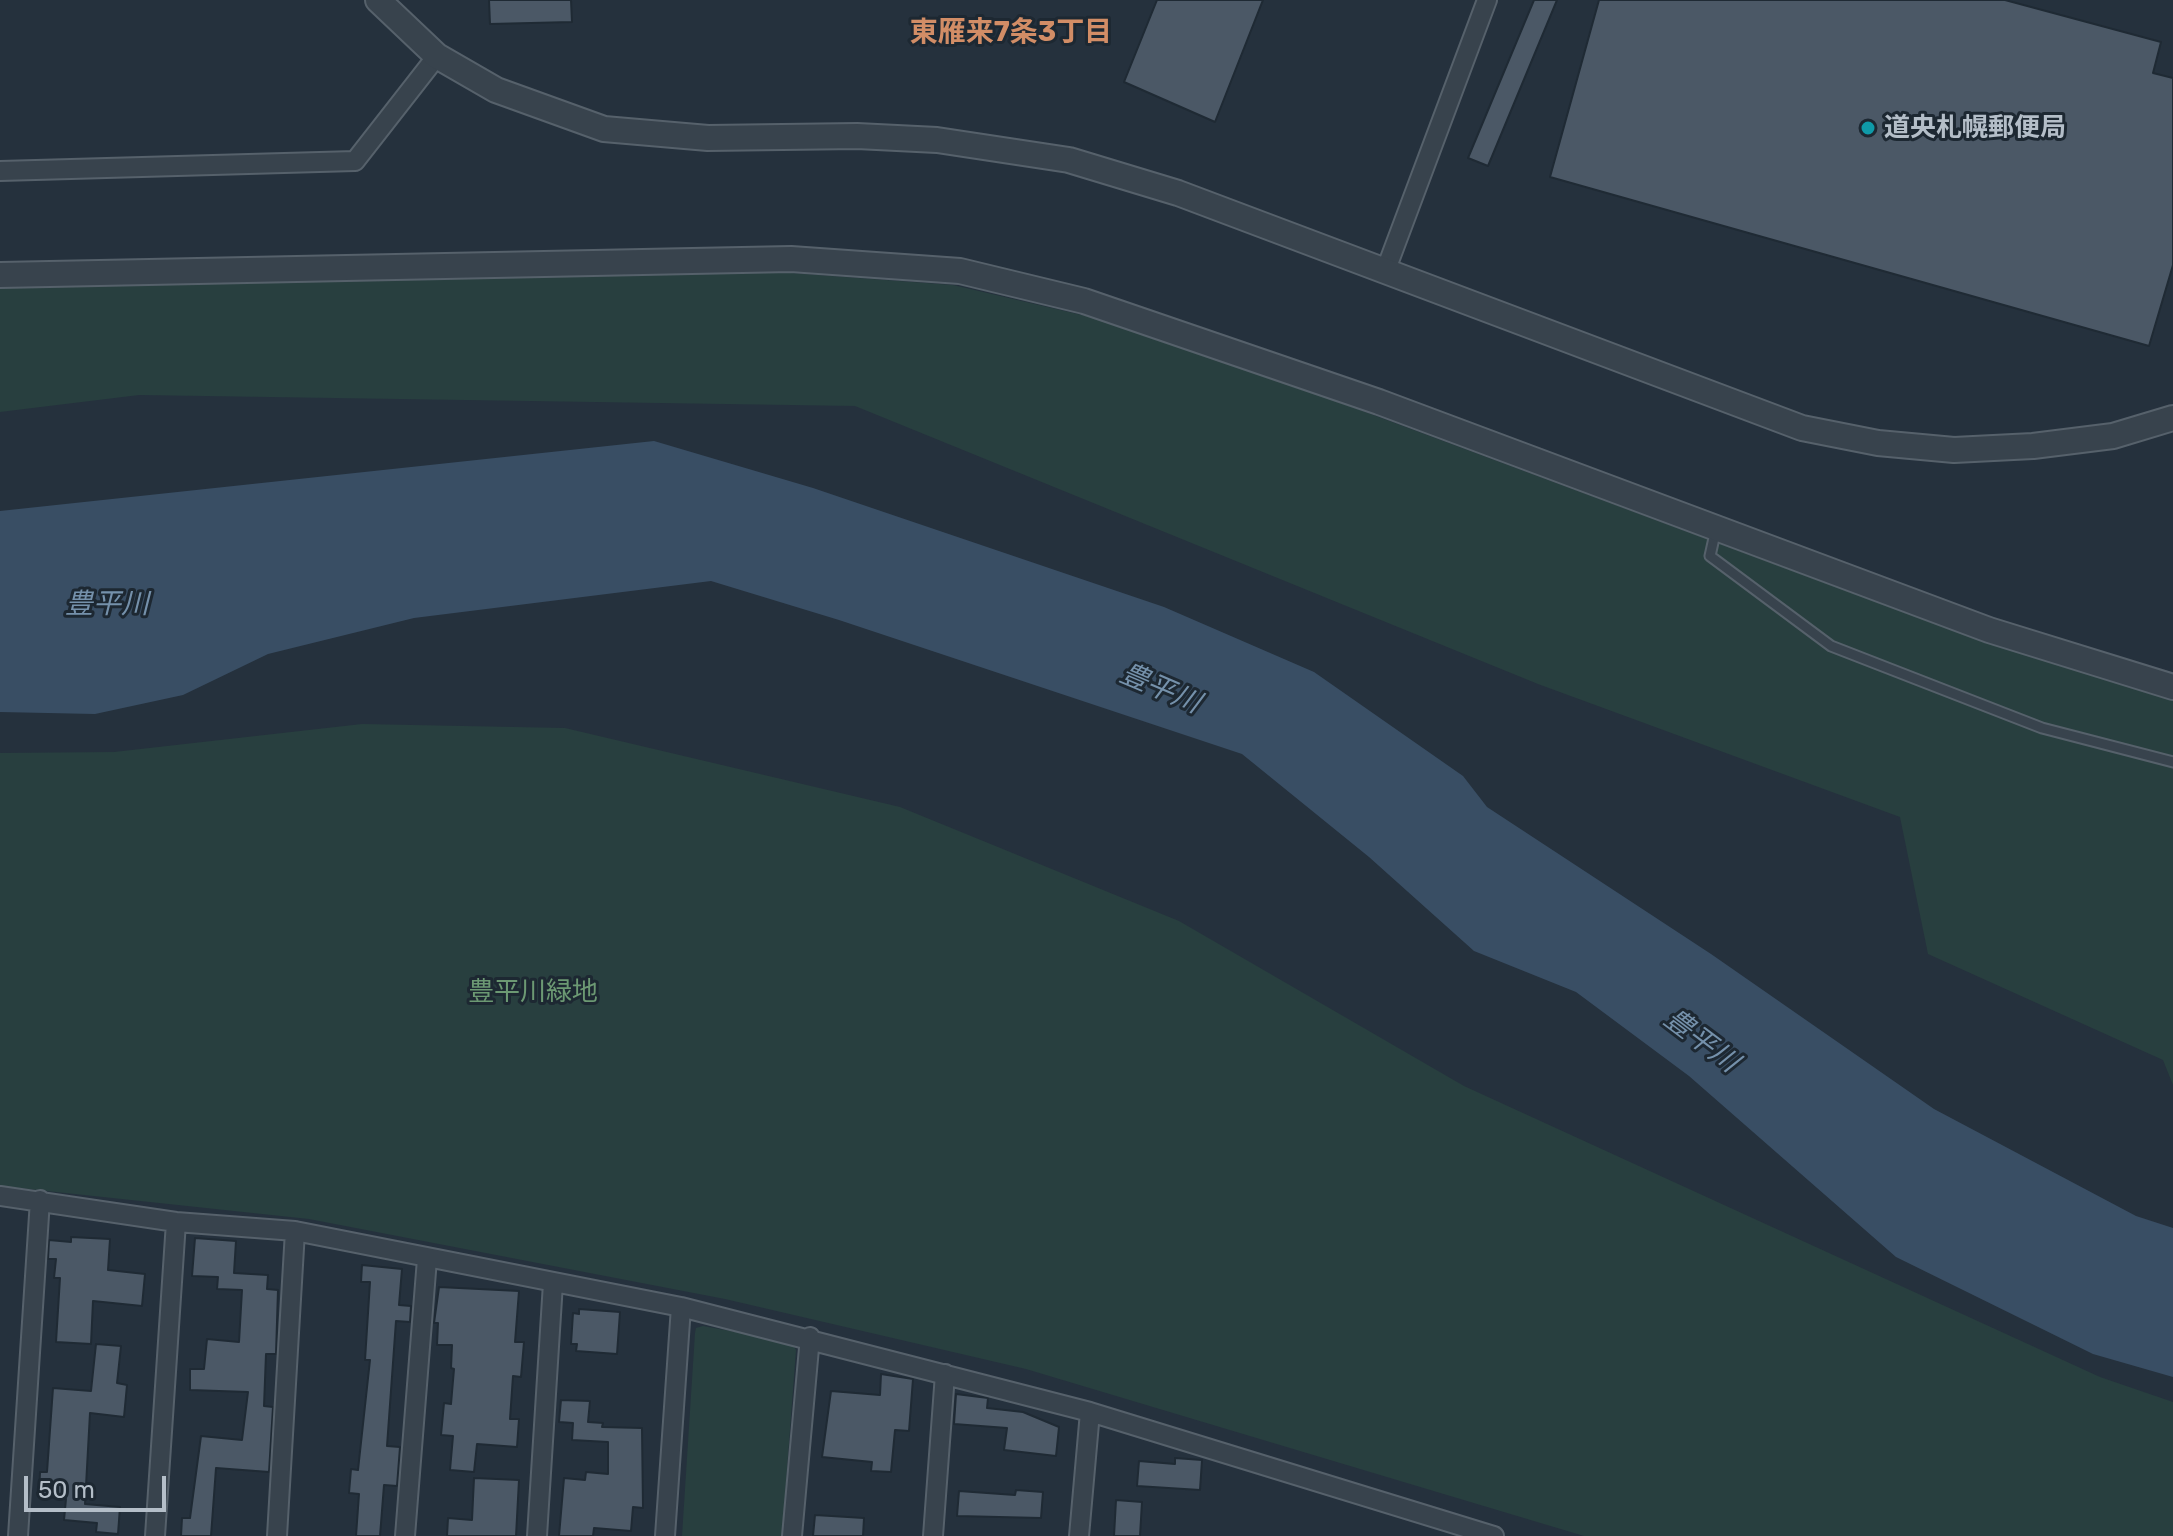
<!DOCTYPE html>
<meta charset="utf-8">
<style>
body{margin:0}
#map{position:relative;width:2173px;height:1536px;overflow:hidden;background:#25313d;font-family:Rubik,sans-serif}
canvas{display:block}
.scale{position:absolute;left:24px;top:1476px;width:142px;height:36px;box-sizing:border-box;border:4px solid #b4bec8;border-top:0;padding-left:10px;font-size:24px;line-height:28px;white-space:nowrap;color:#b4bec8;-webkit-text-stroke:6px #1d2832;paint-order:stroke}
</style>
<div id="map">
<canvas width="2173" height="1536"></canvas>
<div class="scale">50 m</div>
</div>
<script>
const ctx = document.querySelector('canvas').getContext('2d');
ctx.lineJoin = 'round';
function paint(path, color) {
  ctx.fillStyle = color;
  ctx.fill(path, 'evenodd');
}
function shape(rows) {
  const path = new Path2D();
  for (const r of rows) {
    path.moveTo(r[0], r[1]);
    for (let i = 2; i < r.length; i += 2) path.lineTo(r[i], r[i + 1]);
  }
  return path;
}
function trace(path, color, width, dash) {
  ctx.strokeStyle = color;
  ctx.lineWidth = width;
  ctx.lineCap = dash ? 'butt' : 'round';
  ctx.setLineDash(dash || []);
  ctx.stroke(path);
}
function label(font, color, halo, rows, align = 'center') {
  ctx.font = font + ' Rubik,"Noto Sans JP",sans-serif';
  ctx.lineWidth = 6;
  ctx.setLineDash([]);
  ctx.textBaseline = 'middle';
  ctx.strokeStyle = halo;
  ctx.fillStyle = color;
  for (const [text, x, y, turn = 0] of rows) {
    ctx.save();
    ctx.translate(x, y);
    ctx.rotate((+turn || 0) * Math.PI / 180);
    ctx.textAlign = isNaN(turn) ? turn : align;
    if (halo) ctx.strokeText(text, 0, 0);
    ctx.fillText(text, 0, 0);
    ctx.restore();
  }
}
const green = shape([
 [751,270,953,285,1142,329,1976,639,2173,697,2173,1085,2163,1060,1928,954,1900,817,1538,684,855,406,139,395,0,412,0,287],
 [362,724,565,728,900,807,1179,921,1464,1086,2100,1377,2173,1402,2173,1536,1584,1536,1026,1369,725,1299,309,1219,0,1186,0,753,114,752],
 [703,1326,791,1342,796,1350,782,1536,682,1536,695,1333,696,1328]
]);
const water = shape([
 [654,441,813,488,1164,607,1314,672,1463,776,1487,807,1711,954,1934,1109,2136,1216,2173,1228,2173,1377,2093,1354,1896,1257,1689,1076,1576,992,1474,951,1369,857,1242,754,839,620,711,581,414,618,268,654,183,695,95,714,0,712,0,511]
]);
const building = shape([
 [489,0,571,0,572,22,490,24,489,0],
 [1157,0,1263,0,1215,122,1124,82,1157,0],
 [1534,0,1557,0,1488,166,1468,158,1534,0],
 [1599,0,2005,0,2161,42,2153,73,2173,78,2173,265,2149,346,1550,177,1599,0],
 [71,1237,110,1239,108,1270,145,1274,142,1306,93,1301,91,1344,56,1342,60,1278,54,1278,56,1259,48,1259,49,1240,71,1242,71,1237],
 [195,1238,236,1241,234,1273,268,1275,267,1289,278,1290,276,1354,266,1354,264,1406,273,1407,269,1472,216,1468,211,1536,181,1536,182,1518,190,1518,201,1436,242,1440,248,1392,190,1390,190,1369,204,1369,207,1339,239,1342,242,1290,217,1289,218,1277,192,1276,195,1238],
 [362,1265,402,1269,399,1305,411,1306,410,1322,396,1321,387,1446,400,1447,397,1486,384,1485,380,1536,356,1536,359,1494,349,1493,351,1469,358,1470,370,1360,365,1360,370,1282,361,1282,362,1265],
 [439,1287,519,1291,515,1342,524,1342,521,1377,513,1376,510,1419,519,1419,517,1447,477,1444,474,1472,450,1470,453,1436,441,1435,444,1403,451,1404,454,1369,451,1368,452,1345,437,1345,438,1323,434,1323,439,1287],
 [579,1309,620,1312,617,1354,576,1351,577,1344,571,1344,573,1313,579,1314,579,1309],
 [96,1344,121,1346,117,1383,127,1385,124,1417,90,1413,85,1504,120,1507,118,1534,96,1532,97,1523,64,1520,66,1499,39,1496,40,1472,47,1472,53,1388,91,1391,96,1344],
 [881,1374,913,1379,909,1431,895,1430,891,1472,871,1471,872,1462,822,1457,831,1391,880,1395,881,1374],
 [956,1394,988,1398,987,1408,1023,1412,1059,1427,1056,1456,1004,1450,1007,1428,954,1424,956,1394],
 [561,1400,590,1401,588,1422,603,1423,602,1427,642,1428,643,1508,633,1507,631,1531,594,1528,593,1536,559,1536,564,1478,585,1480,586,1472,608,1474,608,1442,572,1440,573,1423,559,1422,561,1400],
 [1175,1458,1202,1460,1200,1490,1137,1486,1139,1461,1175,1464,1175,1458],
 [474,1478,519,1480,516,1536,447,1536,448,1518,472,1520,474,1478],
 [1016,1490,1043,1492,1041,1518,957,1516,959,1491,1015,1495,1016,1490],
 [1116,1500,1142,1502,1140,1536,1114,1536,1116,1500],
 [815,1515,864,1518,863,1536,813,1536,815,1515]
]);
const service = shape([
 [1716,529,1710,556,1831,646,2042,728,2173,762]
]);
const minor = shape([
 [0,171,355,161,437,56],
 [1385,272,1487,0],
 [0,1196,176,1222,295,1231,681,1307,1090,1412,1494,1536],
 [18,1536,40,1200],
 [155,1536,176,1222],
 [277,1536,295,1231],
 [405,1536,427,1259],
 [537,1536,553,1283],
 [665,1536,681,1307],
 [792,1536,810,1337],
 [933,1536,945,1374],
 [1079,1536,1090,1412]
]);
const tertiary = shape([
 [378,0,437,56,496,90,604,129,708,138,857,136,937,140,1069,160,1178,193,1802,428,1878,443,1954,450,2033,446,2113,436,2173,418],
 [0,275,791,259,960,271,1084,301,1379,402,1989,630,2173,687]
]);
const markers = [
 [1868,128,8,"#0f9aa8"]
];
const poiNames = [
 ["道央札幌郵便局",1884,128]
];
const parkNames = [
 ["豊平川緑地",533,992]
];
const neighbourhoodNames = [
 ["東雁来7条3丁目",1011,33]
];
const waterNames = [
 ["豊平川",107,605],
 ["豊平川",1160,689,23],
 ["豊平川",1701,1041,37]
];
paint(green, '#283f3f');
paint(water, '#394e64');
paint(building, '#4b5866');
trace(building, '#1f2a34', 2);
trace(service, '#56616b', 13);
trace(minor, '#56616b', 22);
trace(tertiary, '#56616b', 28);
trace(service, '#38434d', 9);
trace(minor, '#38434d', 18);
trace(tertiary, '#38434d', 24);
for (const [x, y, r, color] of markers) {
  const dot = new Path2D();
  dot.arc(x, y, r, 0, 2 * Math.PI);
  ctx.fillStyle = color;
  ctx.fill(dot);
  trace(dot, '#1d2832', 3);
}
label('bold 26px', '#b4bec8', '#1d2832', poiNames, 'left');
label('26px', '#6c9973', '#1d2832', parkNames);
label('bold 28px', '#d28d66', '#1d2832', neighbourhoodNames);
label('italic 28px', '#7591ab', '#1d2832', waterNames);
</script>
